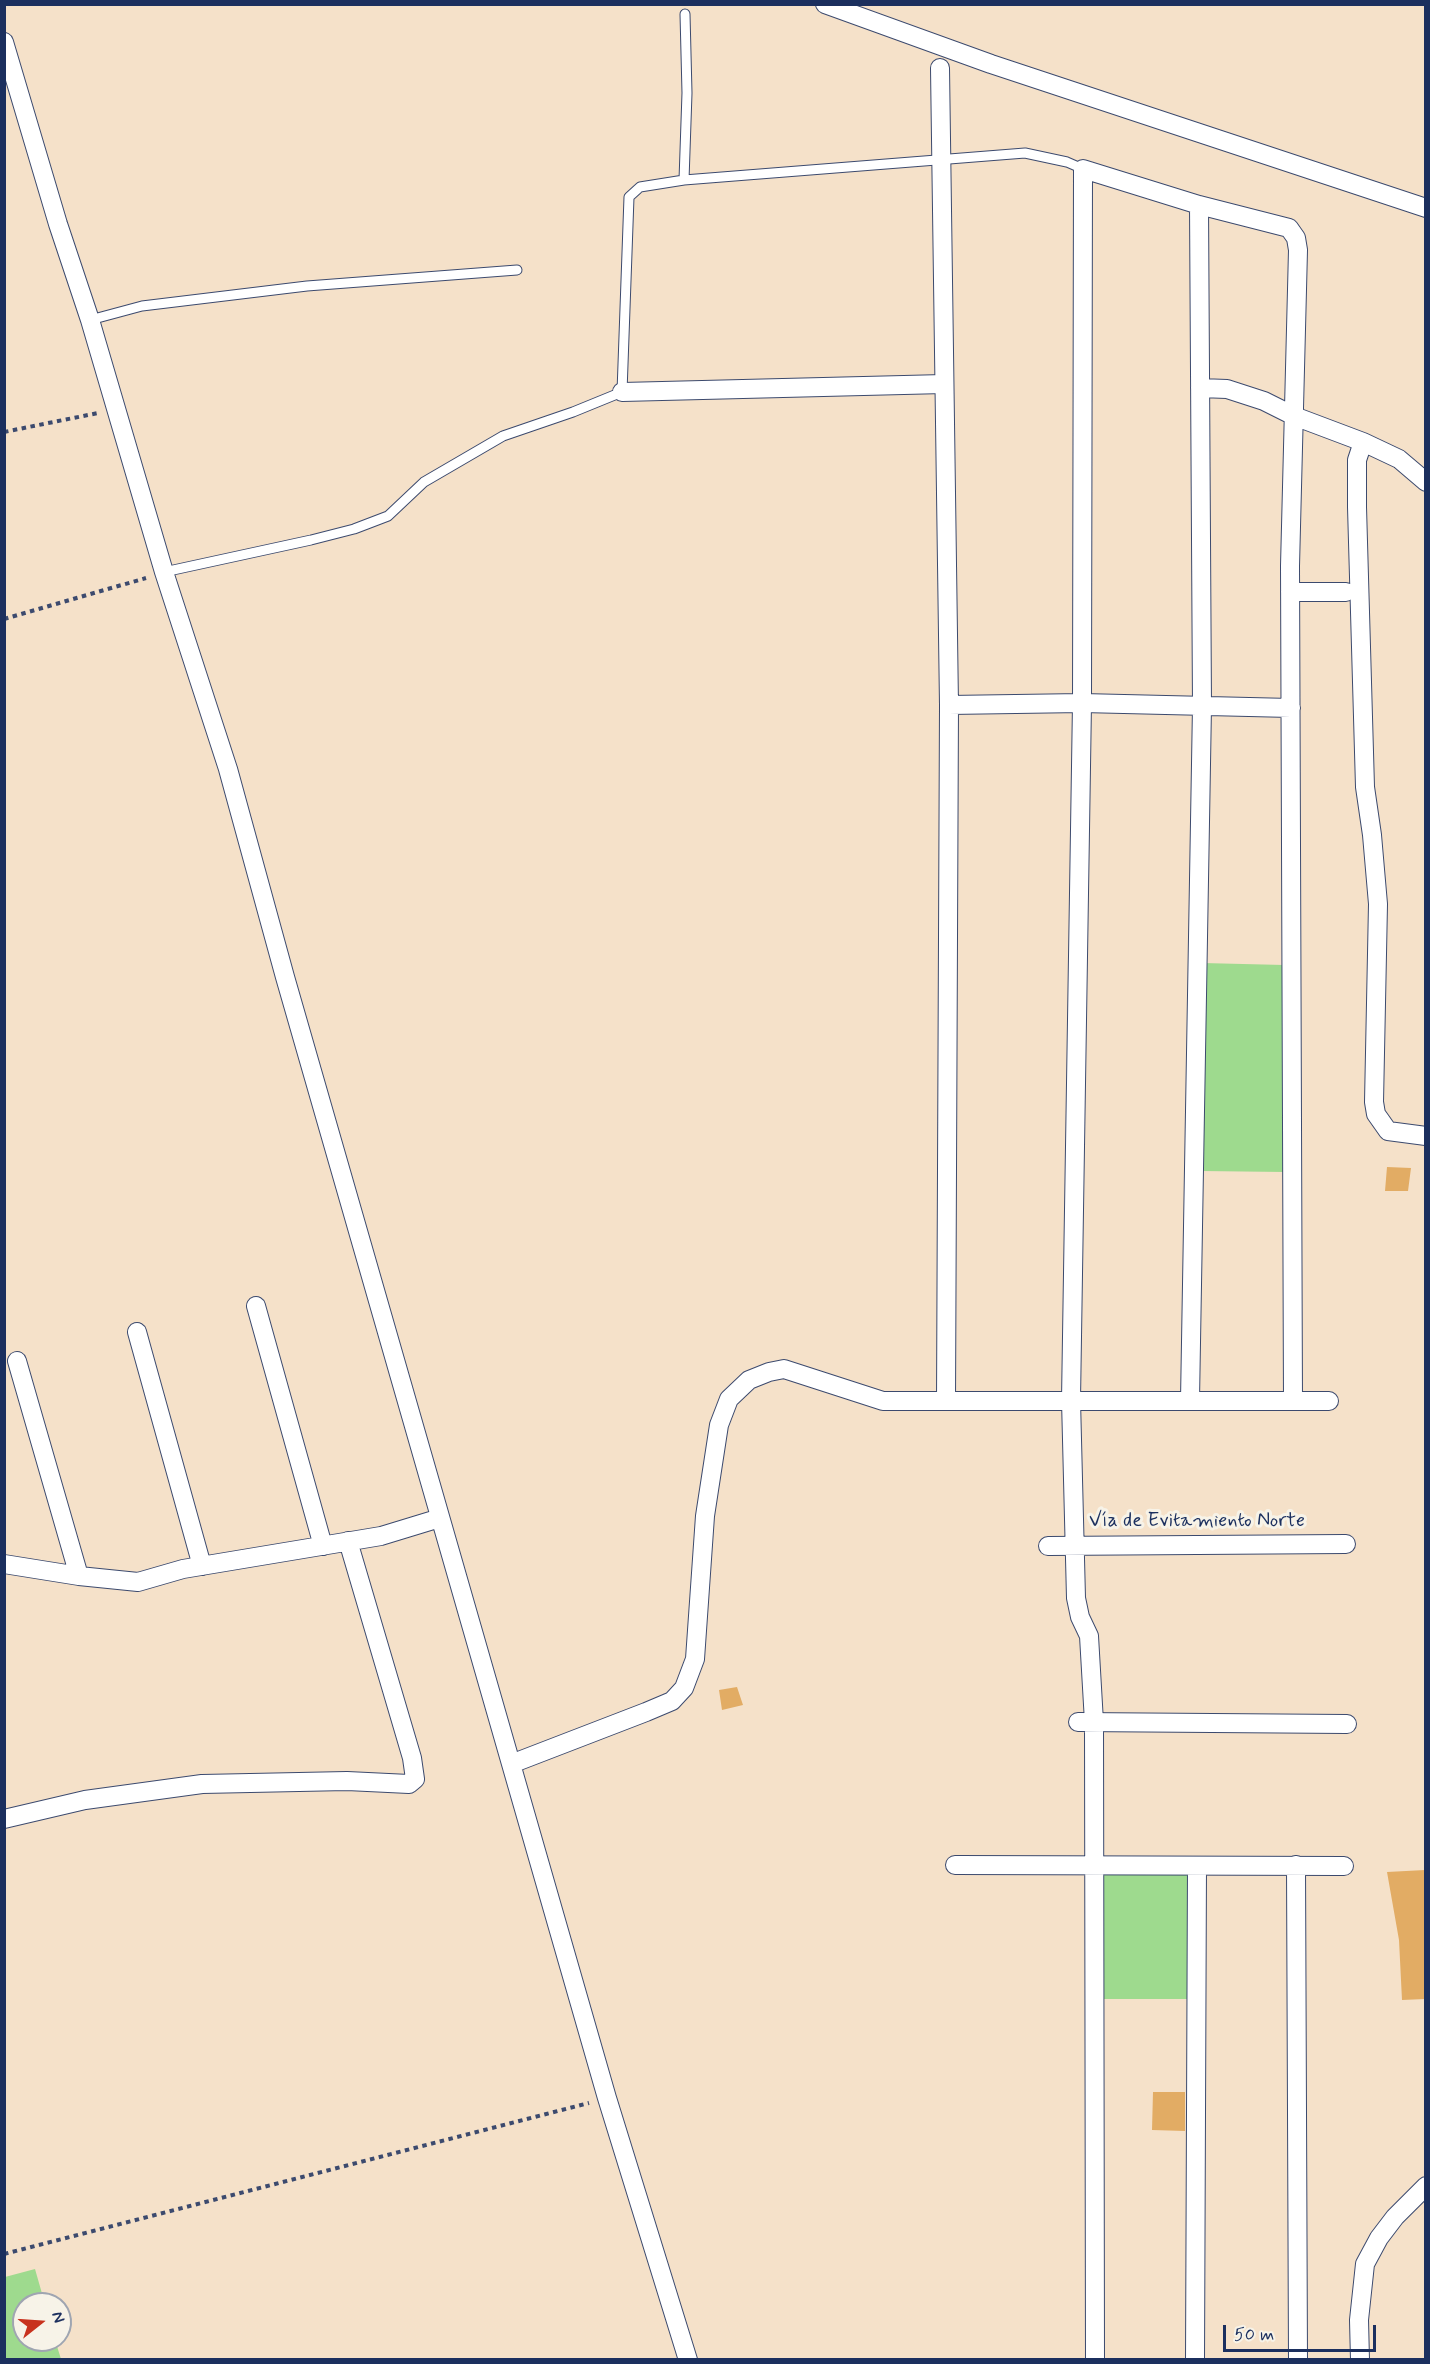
<!DOCTYPE html>
<meta charset="utf-8">
<style>
body{margin:0}
#map{position:relative;width:1430px;height:2364px;overflow:hidden;background:#f5e1c9;font-family:Mynerve,sans-serif}
canvas{display:block}
.frame{position:absolute;inset:0;border:6px solid #1b2f5e;pointer-events:none}
.north{position:absolute;left:12px;top:2292px;width:60px;height:60px;box-sizing:border-box;background:#f7f3e8;border:2px solid #9fa5b1;border-radius:50%;rotate:73deg;font-size:16px;font-weight:700;line-height:24px;text-align:center;color:#1b2f5e}
.north::after{content:'';display:block;margin:auto;width:21px;height:27px;background:#c8321e;clip-path:polygon(50% 0,100% 100%,50% 72%,0 100%)}
.scale{position:absolute;left:1223px;top:2325px;width:153px;height:27px;box-sizing:border-box;border:3px solid #1b2f5e;border-top:0;padding-left:8px;font-size:18px;line-height:21px;white-space:nowrap;color:#1b2f5e;-webkit-text-stroke:4px #f7f3e8;paint-order:stroke}
</style>
<div id="map">
<canvas width="1430" height="2364"></canvas>
<div class="frame"></div>
<div class="north">N</div>
<div class="scale">50 m</div>
</div>
<script>
const ctx = document.querySelector('canvas').getContext('2d');
ctx.lineJoin = 'round';
function paint(path, color) {
  ctx.fillStyle = color;
  ctx.fill(path, 'evenodd');
}
function shape(rows) {
  const path = new Path2D();
  for (const r of rows) {
    path.moveTo(r[0], r[1]);
    for (let i = 2; i < r.length; i += 2) path.lineTo(r[i], r[i + 1]);
  }
  return path;
}
function trace(path, color, width, dash) {
  ctx.strokeStyle = color;
  ctx.lineWidth = width;
  ctx.lineCap = dash ? 'butt' : 'round';
  ctx.setLineDash(dash || []);
  ctx.stroke(path);
}
function label(font, color, halo, rows, align = 'center') {
  ctx.font = font + ' Mynerve,sans-serif';
  ctx.lineWidth = 6;
  ctx.setLineDash([]);
  ctx.textBaseline = 'middle';
  ctx.strokeStyle = halo;
  ctx.fillStyle = color;
  for (const [text, x, y, turn = 0] of rows) {
    ctx.save();
    ctx.translate(x, y);
    ctx.rotate((+turn || 0) * Math.PI / 180);
    ctx.textAlign = isNaN(turn) ? turn : align;
    if (halo) ctx.strokeText(text, 0, 0);
    ctx.fillText(text, 0, 0);
    ctx.restore();
  }
}
const green = shape([
 [1202,963,1284,965,1285,1172,1201,1171],
 [1100,1874,1189,1874,1190,1999,1101,1999],
 [35,2269,45,2304,24,2304,24,2340,55,2340,61,2359,5,2359,5,2277]
]);
const building = shape([
 [1387,1167,1411,1168,1408,1191,1385,1191],
 [737,1687,743,1705,722,1710,719,1690],
 [1425,1870,1425,1999,1402,2000,1399,1940,1387,1872],
 [1153,2092,1185,2092,1185,2131,1152,2130]
]);
const path = shape([
 [4,432,98,413],
 [4,619,146,578],
 [4,2254,589,2103]
]);
const lane = shape([
 [684,180,687,93,685,14],
 [90,320,142,306,307,286,517,270],
 [164,572,311,540,354,529,388,516,424,482,503,436,573,412,622,392,629,197,640,187,684,180,1025,153,1067,162,1083,169]
]);
const street = shape([
 [825,4,991,64,1426,208],
 [4,42,58,224,90,320,164,572,228,769,285,977,607,2098,688,2360],
 [940,68,949,705,946,1400],
 [1200,388,1227,389,1264,401,1294,416,1363,442,1399,459,1426,482],
 [622,392,944,384],
 [1363,442,1357,460,1357,507,1365,787,1372,835,1378,904,1374,1102,1376,1114,1388,1131,1426,1136],
 [1290,592,1346,592],
 [949,705,1082,703,1291,708],
 [256,1306,323,1546],
 [137,1332,202,1566],
 [17,1361,79,1576],
 [1190,1400,1202,706,1199,205],
 [1048,1546,1346,1544],
 [4,1564,79,1576,138,1582,183,1569,381,1536,440,1518],
 [1078,1722,1347,1724],
 [511,1764,646,1712,672,1701,684,1688,695,1659,705,1516,719,1425,729,1399,749,1380,769,1372,784,1369,883,1401,1329,1401],
 [4,1819,85,1800,202,1784,347,1781,409,1784,415,1779,412,1758,348,1541],
 [955,1865,1344,1866],
 [1296,1865,1298,2360],
 [1095,2360,1094,1722,1089,1636,1080,1617,1076,1598,1071,1400,1082,703,1083,169,1199,205,1289,228,1296,238,1298,250,1290,566,1293,1401],
 [1195,2360,1197,1866],
 [1360,2360,1359,2320,1365,2264,1379,2238,1395,2217,1426,2186]
]);
const streetNames = [
 ["Vía de Evitamiento Norte",1197,1522]
];
paint(green, '#9eda8e');
paint(building, '#e2ac64');
trace(lane, '#3c4a6e', 11);
trace(street, '#3c4a6e', 20);
trace(path, '#3c4a6e', 4, [4.5, 4.5]);
trace(lane, '#fff', 9);
trace(street, '#fff', 18);
label('20px', '#1b2f5e', '#f7f3e8', streetNames);
</script>
